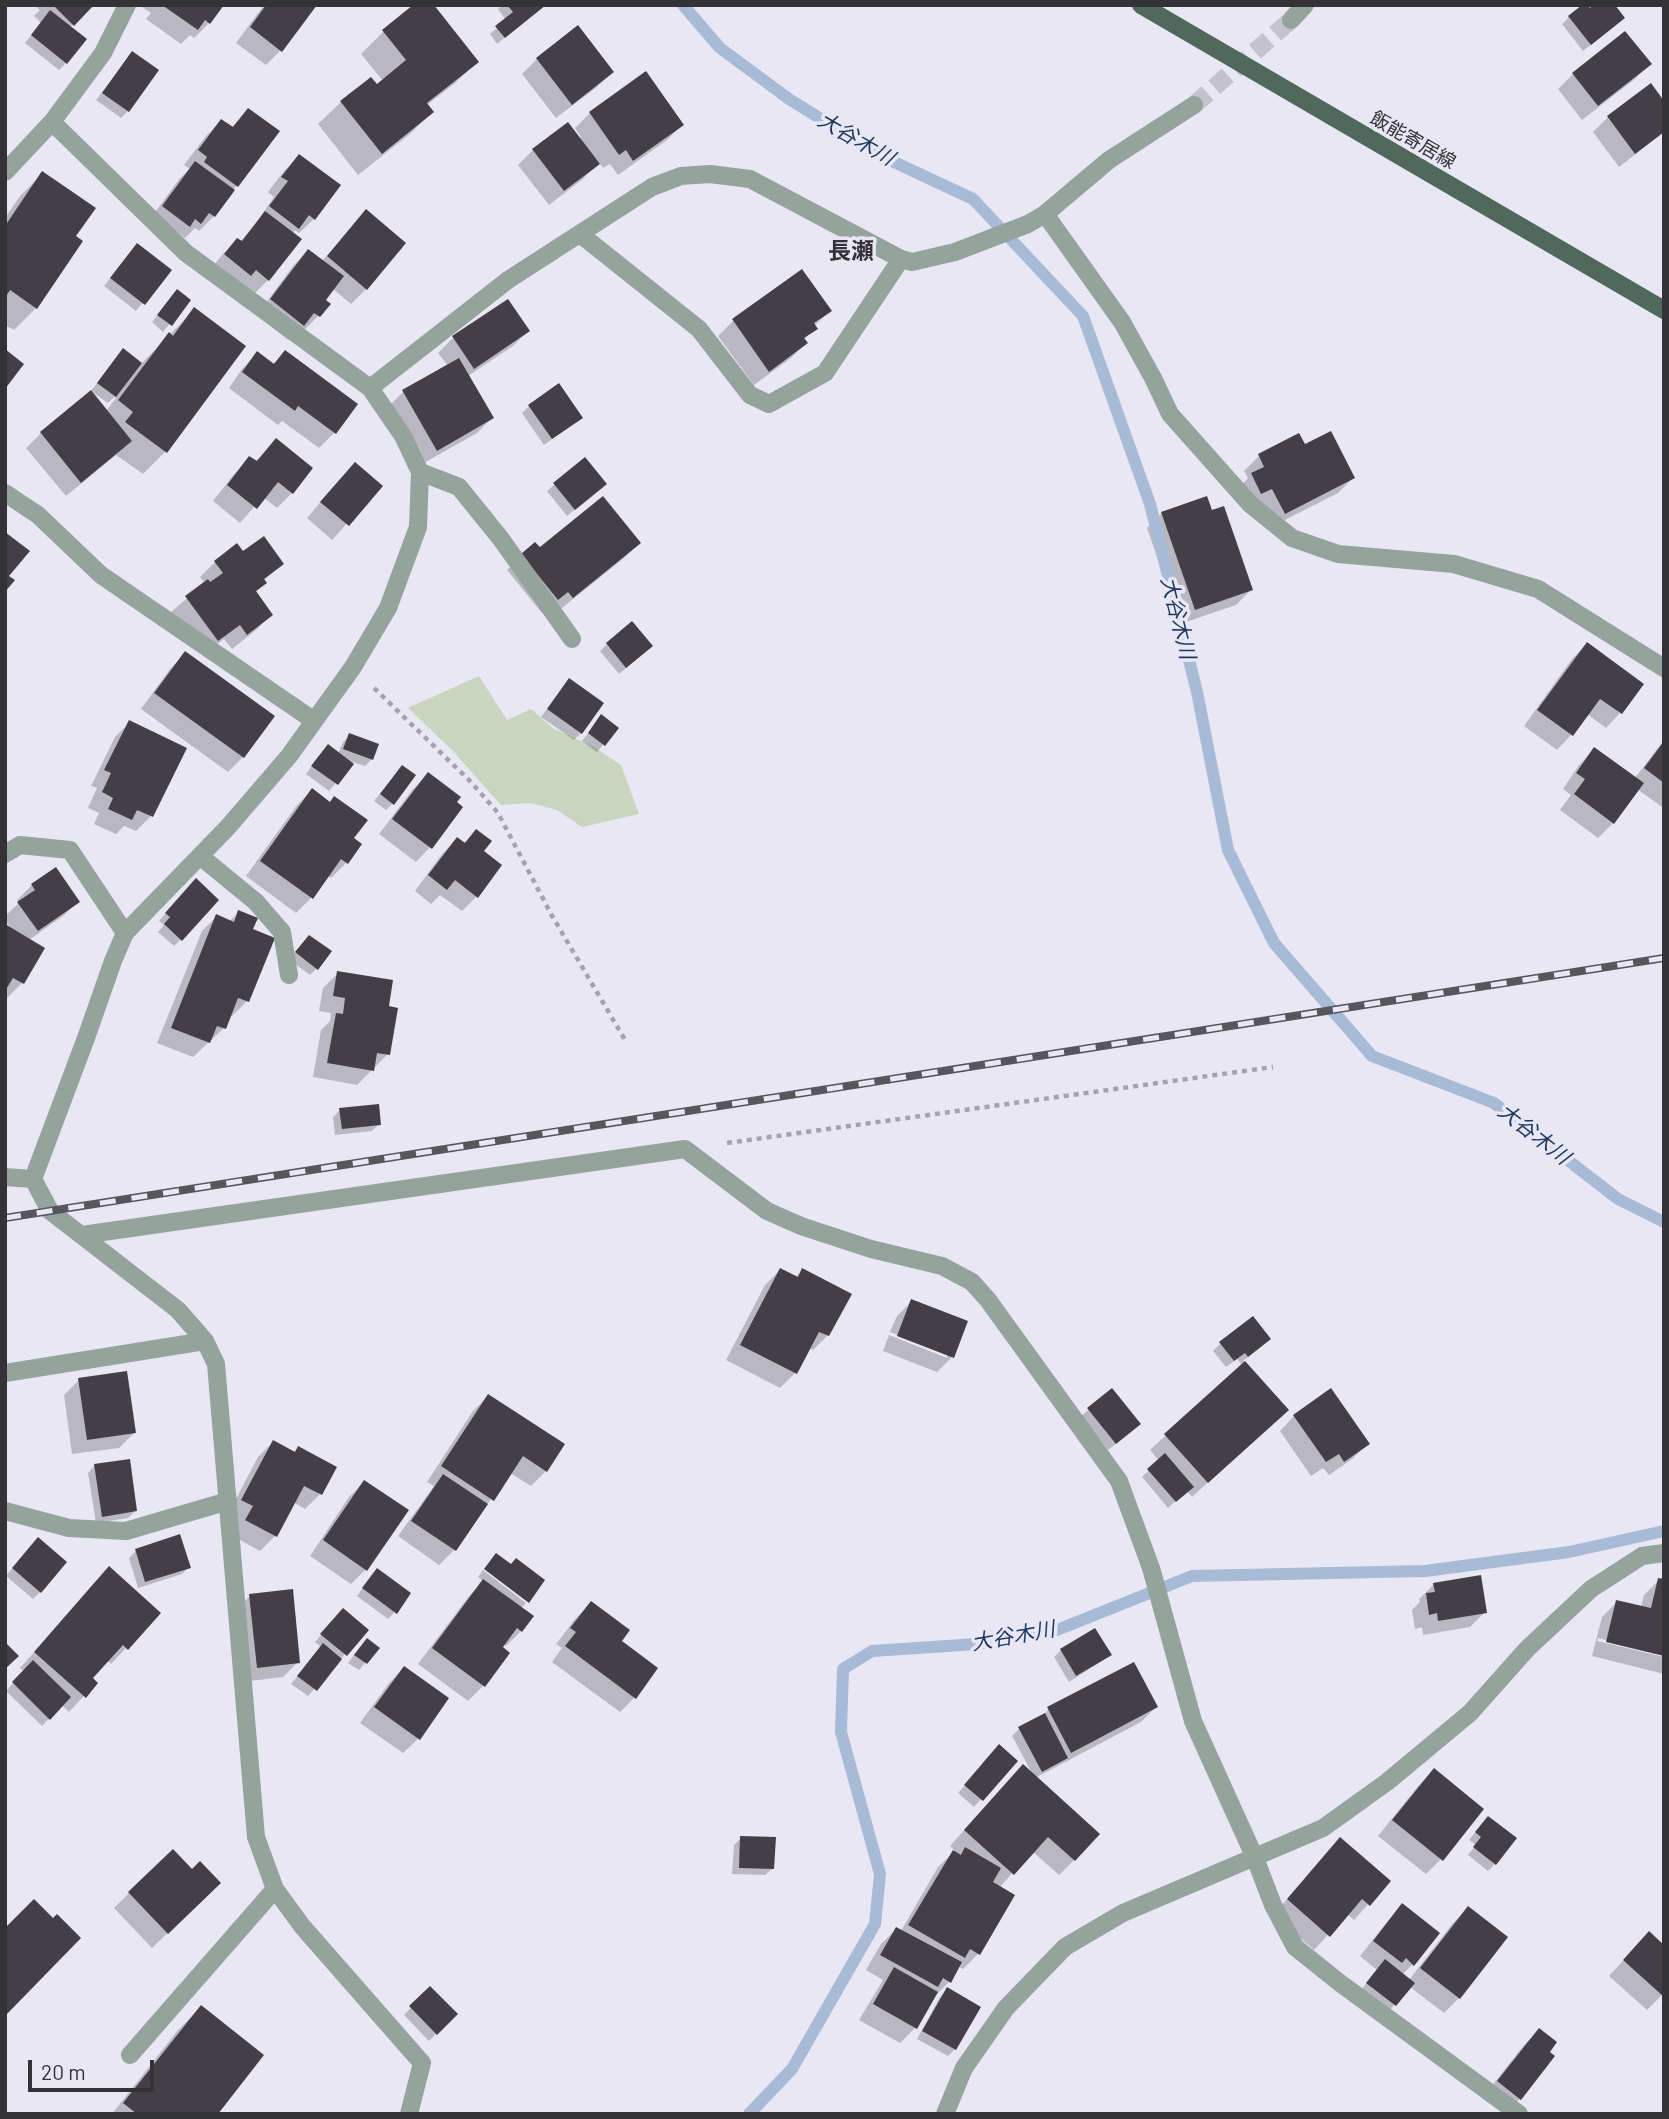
<!DOCTYPE html>
<meta charset="utf-8">
<style>
body{margin:0}
#map{position:relative;width:1669px;height:2119px;overflow:hidden;background:#e8e7f3;font-family:Barlow,sans-serif}
canvas{display:block}
.frame{position:absolute;inset:0;border:7px solid #323237;pointer-events:none}
.scale{position:absolute;left:28px;top:2060px;width:126px;height:32px;box-sizing:border-box;border:4px solid #323237;border-top:0;padding-left:9px;font-size:21px;line-height:24px;white-space:nowrap;color:#323237;-webkit-text-stroke:5px #e8e7f3;paint-order:stroke}
</style>
<div id="map">
<canvas width="1669" height="2119"></canvas>
<div class="frame"></div>
<div class="scale">20 m</div>
</div>
<script>
const ctx = document.querySelector('canvas').getContext('2d');
ctx.lineJoin = 'round';
function paint(path, color) {
  ctx.fillStyle = color;
  ctx.fill(path, 'evenodd');
}
function shape(rows) {
  const path = new Path2D();
  for (const r of rows) {
    path.moveTo(r[0], r[1]);
    for (let i = 2; i < r.length; i += 2) path.lineTo(r[i], r[i + 1]);
  }
  return path;
}
function trace(path, color, width, dash) {
  ctx.strokeStyle = color;
  ctx.lineWidth = width;
  ctx.lineCap = dash ? 'butt' : 'round';
  ctx.setLineDash(dash || []);
  ctx.stroke(path);
}
function label(font, color, halo, rows, align = 'center') {
  ctx.font = font + ' Barlow,"Noto Sans JP",sans-serif';
  ctx.lineWidth = 7;
  ctx.setLineDash([]);
  ctx.textBaseline = 'middle';
  ctx.strokeStyle = halo;
  ctx.fillStyle = color;
  for (const [text, x, y, turn = 0] of rows) {
    ctx.save();
    ctx.translate(x, y);
    ctx.rotate((+turn || 0) * Math.PI / 180);
    ctx.textAlign = isNaN(turn) ? turn : align;
    if (halo) ctx.strokeText(text, 0, 0);
    ctx.fillText(text, 0, 0);
    ctx.restore();
  }
}
const green = shape([
 [479,676,507,720,531,709,554,729,594,747,621,765,639,814,582,827,557,810,531,803,501,805,452,750,408,708]
]);
const shadow = shape([
 [34,5,91,5,69,28,66,63,59,70,25,43,41,23,34,16,40,10],
 [144,5,221,5,209,23,194,38,190,35,181,44,146,19,151,13,142,7],
 [264,5,315,5,281,50,266,65,236,43],
 [502,5,544,5,497,44,490,34,506,20,498,9],
 [1569,17,1616,25,1583,51,1562,24],
 [383,32,477,62,454,84,427,105,432,112,410,134,358,175,318,124,341,102,376,86,383,81,361,54],
 [132,53,128,111,121,118,96,100],
 [537,59,612,72,597,87,556,118,522,74],
 [1649,64,1635,79,1582,120,1558,89,1573,74],
 [1650,85,1664,104,1664,132,1619,167,1593,132,1608,117],
 [248,110,277,131,214,216,199,231,195,228,185,238,180,234,173,240,148,222,180,178,190,169,184,165,206,136,221,121,231,128],
 [590,113,682,125,667,140,618,175,610,164,603,168,599,162,583,179,549,205,518,165,533,150,579,139,581,137,575,128],
 [299,156,314,219,299,233,295,230,292,234,268,280,253,295,210,270,222,255,237,240,240,242,256,223,274,197,268,192,284,171],
 [43,173,73,237,36,308,14,330,5,325,5,218,20,196],
 [366,212,366,289,351,304,333,289,324,301,328,304,318,316,303,331,300,328,288,340,257,315,293,266,308,251,322,261],
 [130,253,169,270,136,311,104,286],
 [802,272,830,311,814,326,815,328,803,340,806,343,791,358,754,385,718,336,733,321],
 [177,291,189,300,163,332,152,322],
 [194,310,243,346,165,452,143,474,116,455,66,496,26,448,41,433,106,411,116,398,114,397,108,403,91,391,116,358,141,364],
 [528,331,513,346,468,376,492,418,477,433,422,464,388,407,403,392,448,366,438,353,453,338],
 [285,352,356,404,334,433,319,448,282,421,278,425,229,388,242,369,257,354,272,365],
 [529,406,581,418,544,445,522,413],
 [276,440,311,469,292,493,277,508,263,497,240,523,213,501,235,473,250,458,255,462],
 [1259,456,1353,478,1338,493,1269,528,1237,490,1248,478,1244,471],
 [585,459,597,491,567,516,547,491],
 [340,479,381,486,332,540,307,518],
 [1162,513,1251,590,1236,605,1180,624,1147,528],
 [639,543,624,558,557,612,552,605,542,613,507,570,522,555],
 [215,562,282,564,263,581,265,583,255,593,271,615,256,630,232,649,224,639,202,655,171,612,205,583,200,577],
 [607,644,644,653,619,674,600,651],
 [1587,644,1620,713,1606,728,1587,714,1571,735,1557,750,1524,726,1572,659],
 [185,654,272,716,243,757,228,772,141,709,170,669],
 [569,680,581,733,574,740,541,717],
 [601,717,617,728,597,752,582,741],
 [130,722,184,749,151,816,136,831,124,826,116,834,94,824,99,813,88,808,97,788,91,786,115,737],
 [350,735,372,759,365,766,353,762,329,791,306,774,321,753,338,754,343,742],
 [1664,740,1664,806,1662,807,1637,789,1613,823,1598,838,1560,810,1571,795,1563,789,1579,765,1594,750,1635,778],
 [402,767,393,803,386,810,374,801],
 [428,774,455,802,430,847,416,862,379,834,413,789],
 [312,790,359,844,346,863,331,878,327,875,311,898,296,913,246,876,297,805],
 [476,831,482,851,477,896,462,911,440,895,431,904,415,891,442,854,457,839,463,844],
 [32,885,78,901,63,916,29,940,22,983,7,998,5,997,5,926,12,930,5,920,5,916,19,903,17,900],
 [189,887,181,939,174,946,158,932,164,925,159,921],
 [239,912,251,930,247,1001,232,1016,229,1015,224,1028,193,1057,157,1043,202,931,217,916,230,921],
 [302,944,317,968,310,975,290,960],
 [338,973,387,1007,388,1054,357,1085,313,1077,321,1030,330,1021,331,1013,319,1011,323,988],
 [340,1110,379,1124,372,1131,335,1135,333,1117],
 [780,1270,795,1278,802,1270,828,1335,813,1350,808,1348,795,1373,780,1388,726,1360,765,1285],
 [912,1301,966,1322,952,1357,937,1372,883,1351,889,1335,947,1358,947,1354,890,1332,897,1316],
 [1220,1344,1262,1346,1243,1361,1287,1410,1192,1497,1187,1491,1168,1508,1142,1477,1159,1461,1150,1450,1242,1365,1237,1359,1226,1367,1213,1351],
 [79,1380,134,1433,119,1448,72,1454,64,1395],
 [1112,1390,1132,1431,1108,1450,1081,1416],
 [488,1396,562,1444,546,1471,531,1486,510,1473,454,1550,439,1565,398,1536,434,1486,427,1482,473,1411],
 [1294,1416,1367,1444,1352,1459,1329,1475,1323,1468,1311,1476,1280,1431],
 [273,1442,293,1453,298,1448,320,1494,305,1509,293,1502,275,1536,260,1551,231,1535,239,1522,227,1516,258,1457],
 [95,1465,135,1511,128,1518,96,1523,88,1473],
 [364,1482,366,1569,351,1584,310,1556,349,1497],
 [31,1546,40,1592,33,1599,6,1576],
 [136,1551,189,1567,182,1574,138,1588,129,1558],
 [483,1570,526,1603,521,1608,521,1631,506,1646,503,1644,500,1647,508,1653,483,1686,468,1701,418,1664,469,1596,483,1581,478,1577],
 [370,1578,395,1612,388,1619,357,1596],
 [1659,1580,1664,1654,1598,1638,1597,1641,1664,1657,1664,1674,1592,1656,1602,1617,1617,1602,1641,1607,1644,1595],
 [95,1584,159,1613,111,1664,107,1660,90,1678,96,1683,69,1712,62,1705,42,1726,6,1691,24,1671,20,1668],
 [1434,1584,1485,1612,1470,1627,1423,1635,1422,1627,1415,1629,1412,1610,1420,1602,1419,1599],
 [250,1596,298,1662,283,1677,242,1682,235,1611],
 [591,1603,620,1642,635,1697,620,1712,552,1662,562,1648,556,1644,576,1618],
 [336,1617,345,1654,308,1696,291,1684,321,1647,315,1642],
 [360,1647,377,1648,359,1670,348,1663],
 [1061,1650,1109,1654,1102,1661,1069,1682,1054,1657],
 [404,1668,418,1739,403,1753,360,1723,389,1683],
 [1156,1707,1141,1722,1035,1778,1074,1860,1059,1875,1032,1851,999,1888,978,1954,963,1969,958,1966,949,1982,934,1997,915,2028,900,2043,859,2020,883,1980,866,1970,881,1944,896,1929,901,1931,938,1867,955,1851,950,1846,1008,1781,1033,1775,1012,1736,1019,1729,1039,1719,1049,1709],
 [993,1754,1016,1761,974,1807,958,1793],
 [1434,1770,1441,1859,1426,1874,1378,1836,1419,1785],
 [1481,1825,1495,1864,1488,1871,1468,1855,1476,1845,1469,1840],
 [741,1838,773,1868,765,1875,732,1874,734,1845],
 [1340,1839,1389,1881,1354,1920,1347,1914,1314,1950,1273,1915],
 [129,1893,204,1898,152,1948,114,1908],
 [1403,1906,1413,1964,1402,1975,1409,1980,1453,1923,1468,1908,1459,1998,1444,2013,1410,1987,1388,2012,1360,1991,1377,1970,1360,1956,1388,1921],
 [53,1920,79,1938,5,2013,5,1930],
 [1634,1949,1664,1993,1647,2010,1609,1976],
 [430,1988,455,2014,429,2041,404,2015],
 [947,1990,955,2049,948,2056,917,2039,940,1997],
 [201,2007,216,2114,112,2114,178,2030],
 [1539,2030,1548,2052,1520,2099,1505,2113,1483,2097,1524,2045]
]);
const stream = shape([
 [683,5,720,48,789,99,879,155,973,199,1083,316,1150,504,1197,692,1228,850,1274,943,1372,1056,1494,1103,1618,1199,1664,1222],
 [749,2114,792,2069,875,1924,880,1874,841,1732,843,1669,872,1651,977,1644,1057,1630,1192,1576,1425,1571,1569,1552,1664,1531]
]);
const building = shape([
 [53,5,94,5,74,26],
 [162,5,224,5,210,24,205,20,198,30],
 [266,5,317,5,282,52,250,27],
 [413,5,434,5,479,62,427,103,434,112,382,154,340,101,371,77,377,84,406,60,382,30],
 [507,5,546,5,505,38,495,26,513,12],
 [1582,5,1588,5,1590,8,1593,5,1615,5,1625,18,1591,45,1568,16],
 [50,10,87,39,67,64,31,35],
 [578,25,614,72,572,105,536,58],
 [1625,31,1652,64,1598,106,1572,73],
 [132,51,159,70,129,112,102,93],
 [646,71,684,125,633,161,626,150,619,155,589,112],
 [1651,83,1664,101,1664,132,1635,154,1607,116],
 [248,108,280,131,238,187,204,162,207,157,198,150,221,119,233,127],
 [568,122,600,164,564,191,532,149],
 [299,154,341,185,315,220,309,215,299,229,269,206,288,181,281,177],
 [195,161,235,190,215,217,209,213,201,224,195,219,190,227,162,206],
 [42,171,96,208,76,236,83,241,37,309,10,290,5,298,5,226],
 [366,209,406,243,367,290,327,256],
 [265,211,302,239,269,281,256,270,251,276,224,254,237,238,242,241],
 [137,243,172,270,145,305,110,278],
 [308,249,344,276,326,300,331,304,320,317,314,313,304,326,270,299],
 [802,269,832,311,814,323,818,329,804,338,808,343,769,372,732,319],
 [177,289,191,300,172,326,157,315],
 [508,299,530,331,474,369,452,336],
 [194,307,246,346,167,453,125,422,133,412,118,400,169,332,173,336],
 [123,348,142,363,116,397,97,383],
 [5,349,24,364,5,389],
 [285,350,358,404,336,434,298,406,295,411,242,372,257,351,274,364],
 [459,358,494,418,437,451,402,390],
 [559,383,583,418,552,439,528,405],
 [91,390,132,441,81,483,40,432],
 [1331,431,1355,478,1285,514,1272,489,1261,494,1251,473,1264,467,1258,454,1299,433,1305,444],
 [276,438,313,468,293,494,278,482,257,509,227,485,249,456,257,461],
 [585,457,607,484,575,510,553,483],
 [355,462,383,486,349,526,320,502],
 [603,496,641,543,573,598,568,592,558,600,521,554,535,542,540,547],
 [1207,496,1212,510,1224,506,1253,590,1195,610,1161,512],
 [5,532,30,551,9,576,15,580,5,592],
 [264,536,284,564,264,579,267,583,256,591,273,615,247,635,240,625,218,641,185,596,208,579,210,582,223,573,214,561,237,543,243,551],
 [632,621,653,646,626,668,606,643],
 [1587,642,1644,684,1622,714,1600,699,1573,736,1537,710],
 [185,651,275,716,244,758,154,693],
 [569,678,604,703,582,734,547,709],
 [601,714,619,728,605,746,588,733],
 [129,720,187,748,153,817,137,810,132,820,108,809,113,798,102,792,111,773,104,770],
 [349,733,379,744,373,760,343,749],
 [1664,741,1664,783,1644,768],
 [328,744,354,764,338,785,311,766],
 [1594,747,1644,783,1614,824,1574,794,1585,779,1576,773],
 [402,765,416,775,394,805,380,794],
 [428,772,461,797,457,802,463,807,432,849,392,819],
 [312,788,330,802,334,796,368,820,354,838,362,844,348,864,341,859,313,899,260,861],
 [476,829,492,841,484,851,502,865,478,898,455,880,447,890,428,875,457,837,465,843],
 [56,867,80,902,38,931,17,902,35,890,31,884],
 [196,878,219,900,182,941,164,924,170,917,165,913],
 [238,910,258,918,253,929,275,938,249,1002,238,998,226,1029,217,1026,210,1043,171,1028,216,914,234,922],
 [5,924,45,948,24,984,13,978,5,991],
 [309,935,332,951,318,970,295,952],
 [337,971,393,980,389,1006,398,1008,390,1055,377,1053,374,1071,327,1063,336,1013,343,1014,345,998,333,996],
 [379,1104,381,1125,342,1129,339,1108],
 [780,1268,798,1277,802,1268,852,1294,829,1336,819,1332,797,1374,740,1345],
 [911,1299,968,1321,954,1358,897,1336],
 [1253,1316,1271,1339,1248,1357,1245,1353,1234,1361,1219,1342],
 [1245,1361,1289,1410,1208,1483,1164,1434],
 [127,1371,136,1433,87,1440,78,1378],
 [1112,1388,1141,1424,1116,1444,1087,1408],
 [1331,1388,1370,1444,1344,1462,1339,1454,1326,1462,1293,1415],
 [488,1394,565,1444,547,1472,523,1456,494,1501,441,1466],
 [273,1440,295,1452,298,1446,337,1467,322,1495,304,1486,277,1537,245,1520,253,1506,241,1500],
 [1165,1453,1194,1487,1176,1502,1147,1469],
 [130,1459,137,1511,102,1517,94,1464],
 [443,1474,488,1504,456,1551,411,1521],
 [364,1480,409,1510,367,1571,323,1540],
 [180,1534,191,1568,145,1582,135,1549],
 [38,1537,67,1562,41,1593,12,1568],
 [496,1553,511,1564,516,1558,545,1580,529,1603,484,1569],
 [109,1566,161,1613,128,1650,123,1645,93,1678,98,1683,86,1698,34,1652],
 [377,1568,411,1593,397,1614,362,1588],
 [1481,1575,1487,1613,1438,1621,1437,1613,1429,1615,1426,1593,1435,1592,1433,1583],
 [1658,1578,1664,1579,1664,1656,1606,1642,1616,1600,1651,1608],
 [483,1579,534,1616,522,1632,517,1628,503,1647,510,1653,485,1687,432,1648],
 [293,1589,300,1663,257,1668,249,1594],
 [591,1601,630,1630,622,1641,658,1668,636,1699,565,1646,576,1632,570,1628],
 [343,1608,369,1630,347,1656,320,1634],
 [1095,1628,1112,1655,1076,1676,1060,1649],
 [367,1638,380,1648,367,1664,354,1655],
 [5,1642,19,1656,5,1669],
 [323,1643,342,1659,317,1691,297,1676],
 [33,1660,71,1697,50,1720,12,1682],
 [1134,1662,1158,1707,1071,1753,1047,1707],
 [404,1666,449,1698,420,1740,374,1707],
 [1045,1713,1068,1758,1042,1772,1018,1727],
 [999,1744,1018,1761,983,1801,964,1785],
 [1023,1764,1100,1834,1075,1861,1048,1837,1014,1875,964,1830],
 [1434,1768,1484,1809,1443,1861,1392,1820],
 [1488,1816,1517,1838,1496,1865,1473,1847,1481,1837,1475,1832],
 [740,1836,776,1837,774,1869,739,1868],
 [1340,1837,1391,1881,1370,1906,1362,1899,1330,1937,1287,1899],
 [965,1847,1001,1868,993,1882,1015,1895,980,1955,970,1949,965,1958,908,1925,953,1850,961,1855],
 [173,1849,192,1869,200,1861,221,1883,168,1934,128,1892],
 [34,1899,53,1918,57,1914,81,1938,7,2014,5,1928],
 [1402,1903,1440,1933,1414,1966,1406,1958,1402,1963,1373,1941],
 [1468,1906,1508,1937,1460,1999,1420,1968],
 [896,1927,962,1962,951,1983,943,1978,938,1987,880,1955],
 [1649,1931,1664,1945,1664,1997,1623,1960],
 [1385,1959,1415,1983,1396,2006,1366,1983],
 [894,1967,938,1992,917,2029,873,2004],
 [430,1986,458,2014,437,2035,409,2006],
 [947,1987,981,2007,956,2050,922,2031],
 [201,2005,264,2055,218,2114,137,2114,123,2103],
 [1539,2028,1557,2042,1550,2052,1555,2056,1521,2100,1497,2081]
]);
const minorTunnel = shape([
 [1194,105,1291,20]
]);
const path = shape([
 [374,688,469,780,498,813,551,914,625,1040],
 [727,1143,1273,1067]
]);
const service = shape([
 [580,234,699,329,750,395,769,404,825,373,901,259],
 [420,472,459,487,501,539,572,639],
 [5,493,38,515,101,575,313,720],
 [5,854,20,845,70,850,125,933],
 [200,856,256,902,282,932,289,975],
 [5,1511,69,1528,126,1531,228,1501],
 [1255,1858,1273,1905,1295,1947,1340,1983,1519,2114],
 [130,2055,275,1889]
]);
const minor = shape([
 [1291,20,1305,5],
 [5,172,52,122,103,53,127,5],
 [1045,214,1122,322,1153,378,1170,414,1250,504,1292,538,1338,554,1454,564,1538,589,1664,668],
 [370,388,508,280,652,187,681,176,710,174,750,179,901,259,912,262,955,252,1028,224,1045,214,1109,160,1194,105],
 [5,1177,33,1179,50,1211,178,1310,205,1341,216,1364,256,1837,275,1889,302,1926,422,2063,409,2114],
 [33,1179,86,1038,113,961,125,933,228,827,289,756,353,667,388,608,418,527,420,472,403,436,370,388,186,253,52,122],
 [82,1235,685,1149,767,1211,801,1226,871,1249,942,1266,972,1282,988,1300,1119,1481,1151,1568,1193,1721,1255,1858],
 [5,1373,205,1341],
 [945,2114,964,2068,1006,2008,1065,1947,1123,1913,1323,1828,1387,1782,1470,1713,1527,1649,1591,1589,1642,1556,1664,1553]
]);
const primary = shape([
 [1141,5,1664,310]
]);
const rail = shape([
 [5,1218,1664,958]
]);
const streetNames = [
 ["飯能寄居線",1413,140,30]
];
const waterNames = [
 ["大谷木川",856,139,30],
 ["大谷木川",1178,618,76],
 ["大谷木川",1534,1134,38],
 ["大谷木川",1013,1636,-10]
];
const quarterNames = [
 ["長瀬",851,251]
];
paint(green, '#c9d5be');
paint(shadow, '#0003');
trace(stream, '#a8bbd6', 12);
paint(building, '#443e46');
trace(minorTunnel, '#c4c3cd', 18, [18, 9]);
trace(path, '#a4a3ad', 4.5, [5, 5]);
trace(service, '#94a39b', 18);
trace(minor, '#94a39b', 18);
trace(primary, '#4f6a5c', 18);
trace(rail, '#57565d', 8);
trace(rail, '#e8e7f3', 5, [16]);
label('19px', '#323237', '#e8e7f3', streetNames);
label('italic 21px', '#1e395f', '#e8e7f3', waterNames);
label('bold 23px', '#323237', '#e8e7f3', quarterNames);
</script>
